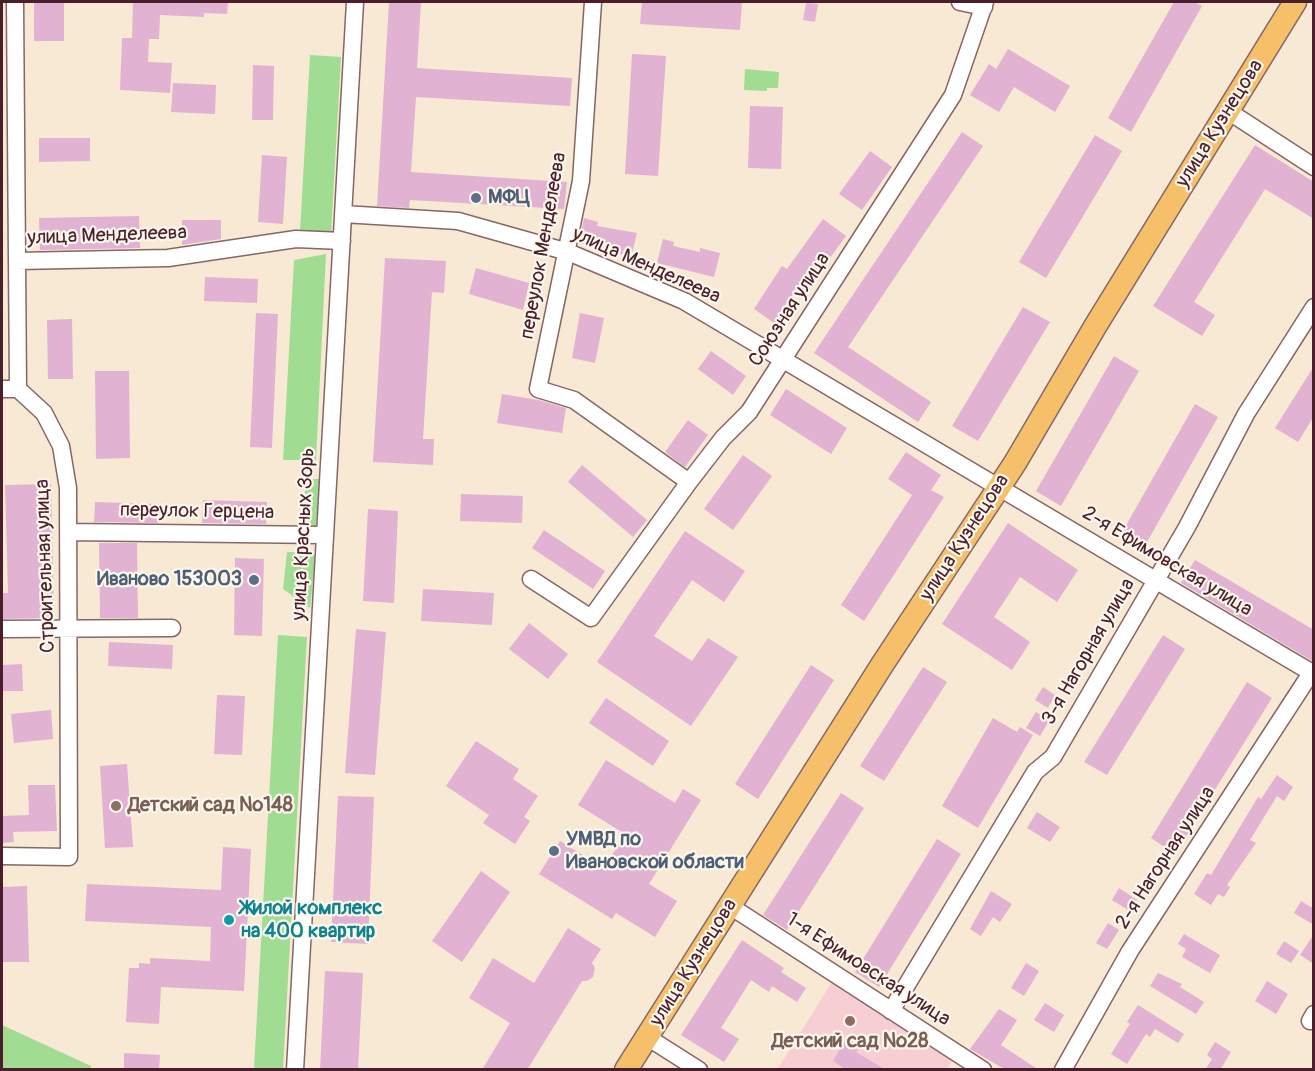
<!DOCTYPE html>
<meta charset="utf-8">
<style>
body{margin:0}
#map{position:relative;width:1315px;height:1071px;overflow:hidden;background:#f7e9d3;font-family:Pangolin,sans-serif}
canvas{display:block}
.frame{position:absolute;inset:0;border:3px solid #4a1f2b;pointer-events:none}
</style>
<div id="map">
<canvas width="1315" height="1071"></canvas>
<div class="frame"></div>
</div>
<script>
const ctx = document.querySelector('canvas').getContext('2d');
ctx.lineJoin = 'round';
function paint(path, color) {
  ctx.fillStyle = color;
  ctx.fill(path, 'evenodd');
}
function shape(rows) {
  const path = new Path2D();
  for (const r of rows) {
    path.moveTo(r[0], r[1]);
    for (let i = 2; i < r.length; i += 2) path.lineTo(r[i], r[i + 1]);
  }
  return path;
}
function trace(path, color, width, dash) {
  ctx.strokeStyle = color;
  ctx.lineWidth = width;
  ctx.lineCap = dash ? 'butt' : 'round';
  ctx.setLineDash(dash || []);
  ctx.stroke(path);
}
function label(font, color, halo, rows, align = 'center') {
  ctx.font = font + ' Pangolin,sans-serif';
  ctx.lineWidth = 4.5;
  ctx.setLineDash([]);
  ctx.textBaseline = 'middle';
  ctx.strokeStyle = halo;
  ctx.fillStyle = color;
  for (const [text, x, y, turn = 0] of rows) {
    ctx.save();
    ctx.translate(x, y);
    ctx.rotate((+turn || 0) * Math.PI / 180);
    ctx.textAlign = isNaN(turn) ? turn : align;
    if (halo) ctx.strokeText(text, 0, 0);
    ctx.fillText(text, 0, 0);
    ctx.restore();
  }
}
const built = shape([
 [832,982,954,1059,947,1069,777,1070]
]);
const green = shape([
 [310,55,341,57,331,234,300,232],
 [745,69,779,72,778,88,767,88,767,91,744,90],
 [326,254,316,460,283,460,294,260],
 [306,479,320,479,315,537,301,536],
 [287,552,316,553,310,608,283,589],
 [278,635,307,637,283,1069,254,1069],
 [2,1025,91,1066,91,1069,2,1069]
]);
const building = shape([
 [34,2,64,2,64,41,34,41],
 [133,2,228,2,227,14,204,13,204,17,160,15,159,39,149,39,148,62,172,63,170,93,120,90,122,38,132,38],
 [389,2,421,2,417,68,572,78,570,106,416,97,411,172,567,182,564,209,410,200,409,208,377,206],
 [642,2,742,2,740,30,640,24],
 [1174,2,1195,2,1202,6,1131,132,1108,118],
 [806,3,818,4,815,22,803,20],
 [1008,49,1070,86,1055,112,1014,87,999,112,970,95,989,64,996,69],
 [632,54,666,56,658,176,625,174],
 [253,65,274,66,273,120,252,120],
 [173,83,216,85,215,114,171,112],
 [750,106,783,107,781,169,748,168],
 [962,132,983,146,848,347,931,402,918,422,814,353],
 [1095,135,1122,151,1046,278,1019,262],
 [39,138,90,138,90,161,39,162],
 [1255,145,1314,182,1314,219,1265,189,1194,302,1215,315,1202,336,1153,306],
 [870,151,892,167,862,210,839,194],
 [262,155,287,157,283,224,258,222],
 [139,216,140,248,40,250,39,218],
 [584,218,598,222,597,226,637,233,631,257,579,243],
 [823,219,846,236,816,277,808,271,774,323,754,309,782,266,787,269],
 [182,220,221,220,221,239,182,245],
 [663,239,674,242,673,246,700,252,700,248,720,253,714,277,657,263],
 [385,258,446,261,444,293,432,292,423,439,434,439,433,465,373,462],
 [476,268,529,283,523,310,469,294],
 [205,277,258,279,257,303,204,301],
 [1023,307,1050,322,978,441,952,426],
 [256,313,278,314,272,448,250,447],
 [580,313,604,318,595,363,572,358],
 [72,319,73,379,48,379,47,320],
 [711,351,746,376,733,395,698,369],
 [1114,356,1139,371,1061,506,1036,491],
 [1314,366,1314,416,1298,442,1275,428],
 [95,371,129,371,130,458,96,459],
 [786,389,847,428,831,454,770,415],
 [502,394,538,400,566,408,562,433,497,423],
 [1195,404,1218,417,1143,549,1120,536],
 [688,420,708,435,685,467,665,452],
 [906,452,941,475,931,490,944,497,864,621,841,605,912,495,888,479],
 [743,455,772,476,733,530,704,509],
 [582,465,647,520,633,537,568,482],
 [51,484,54,618,2,619,2,593,8,593,5,485],
 [461,494,523,496,522,523,460,521],
 [203,500,267,502,266,524,202,523],
 [95,502,159,504,158,523,94,522],
 [368,509,398,511,394,603,363,601],
 [1008,523,1078,570,1057,602,1020,577,994,617,1030,642,1012,670,942,624],
 [544,530,605,571,593,589,532,548],
 [685,531,745,571,724,602,692,580,654,636,692,661,708,638,738,657,691,726,597,662],
 [99,543,137,543,138,618,100,618],
 [235,558,264,559,262,636,234,635],
 [1195,560,1314,630,1314,662,1181,583],
 [423,589,494,593,492,625,421,621],
 [529,623,568,654,548,679,509,649],
 [356,629,386,632,375,775,345,773],
 [1163,635,1185,649,1107,775,1084,762],
 [109,642,173,645,172,669,108,666],
 [22,664,23,691,2,691,2,665],
 [811,665,834,680,758,799,735,784],
 [923,667,947,682,884,781,860,766],
 [1247,682,1272,698,1175,854,1151,838],
 [1043,687,1055,695,1048,708,1035,700],
 [217,695,245,696,242,755,214,754],
 [606,698,669,741,653,766,589,723],
 [51,710,53,739,14,743,11,714],
 [1036,712,1049,721,1040,736,1026,728],
 [993,718,1017,732,1020,727,1033,735,978,828,942,806],
 [476,741,519,769,513,779,538,796,524,817,530,821,515,844,483,823,489,815,446,786],
 [606,760,675,803,683,789,701,800,649,884,677,901,655,937,616,913,612,919,539,874,560,841,604,868,625,834,578,805],
 [127,764,133,847,105,848,100,766],
 [1277,775,1293,787,1284,801,1277,796,1250,840,1256,843,1227,885,1230,887,1224,897,1218,894,1211,905,1194,894,1207,873,1211,875,1258,797,1261,799],
 [28,785,55,785,57,831,13,832,14,842,2,843,2,816,29,815],
 [841,793,864,808,787,930,763,915],
 [338,796,374,797,368,944,331,942],
 [1037,812,1060,827,1050,842,1027,828],
 [937,839,961,854,879,987,855,972],
 [223,847,251,849,244,991,161,987,159,1024,126,1022,129,968,139,968,139,963,150,964,150,958,210,961,211,927,85,921,87,884,221,890],
 [481,871,510,892,462,962,432,941],
 [27,886,29,962,2,962,2,887],
 [1119,888,1137,900,1130,911,1112,900],
 [991,891,1012,904,1000,922,993,917,981,936,970,929],
 [1301,901,1314,909,1314,925,1294,913],
 [1108,923,1119,930,1107,949,1096,943],
 [568,928,601,949,592,963,595,968,593,977,587,981,582,981,527,1070,482,1070,510,1023,469,998,493,958,534,983],
 [1184,934,1220,955,1210,973,1182,957,1186,949,1178,944],
 [1314,934,1314,964,1300,955],
 [742,940,784,968,781,972,806,988,797,1002,772,986,769,992,751,980,721,1028,739,1039,724,1062,681,1035],
 [1284,941,1299,951,1291,963,1276,954],
 [1026,963,1039,971,1024,996,1011,988],
 [325,971,363,973,358,1070,320,1070],
 [1158,973,1182,984,1180,987,1204,1002,1196,1014,1150,986],
 [1267,981,1288,994,1276,1014,1255,1001],
 [1045,1003,1064,1015,1054,1032,1034,1020],
 [1138,1005,1184,1034,1178,1043,1155,1029,1150,1037,1146,1034,1127,1064,1111,1054,1130,1024,1127,1022],
 [999,1009,1017,1020,1001,1045,1039,1070,1006,1070,970,1049],
 [847,1037,860,1045,856,1052,886,1070,847,1070,833,1061],
 [1215,1042,1231,1052,1220,1070,1205,1070,1212,1059,1207,1055],
 [124,1053,160,1055,159,1070,124,1070]
]);
const minor = shape([
 [593,2,581,181,538,389,574,400,689,482],
 [960,2,984,7],
 [1228,111,1314,167],
 [343,214,458,221,568,252,684,301,1314,674],
 [17,261,168,258,296,239,342,241],
 [2,389,18,389],
 [69,532,324,535],
 [531,579,591,618,689,482,723,438,749,412,953,95,985,2],
 [2,629,172,628],
 [2,856,69,857,68,488,61,446,44,413,18,389,15,2],
 [730,906,983,1070],
 [891,1011,1035,772,1053,757,1187,527,1246,414,1314,307],
 [1310,1021,1314,1014],
 [647,1037,699,1070],
 [295,1070,355,2],
 [1063,1070,1130,951,1311,673]
]);
const major = shape([
 [626,1070,882,665,1015,463,1096,325,1295,2]
]);
const markers = [
 [476,198,6,"#5c6f8a"],
 [254,580,6,"#5c6f8a"],
 [116,806,6,"#8d6e63"],
 [554,851,6,"#5c6f8a"],
 [229,920,6,"#0f9aa8"],
 [850,1021,6,"#8d6e63"]
];
const streetNames = [
 ["улица Кузнецова",1220,124,-58],
 ["улица Менделеева",107,236,-2],
 ["переулок Менделеева",544,246,-80],
 ["улица Менделеева",646,266,24],
 ["Союзная улица",790,310,-57],
 ["переулок Герцена",197,512,1],
 ["улица Красных Зорь",304,534,-87],
 ["улица Кузнецова",965,538,-57],
 ["2-я Ефимовская улица",1167,562,31],
 ["Строительная улица",46,566,-92],
 ["3-я Нагорная улица",1089,652,-60],
 ["2-я Нагорная улица",1166,858,-57],
 ["улица Кузнецова",694,963,-58],
 ["1-я Ефимовская улица",868,970,33]
];
const serviceNames = [
 ["МФЦ",488,198],
 ["Иваново 153003",242,580,"right"],
 ["УМВД по",566,840],
 ["Ивановской области",566,863]
];
const educationNames = [
 ["Детский сад №148",128,806],
 ["Детский сад №28",850,1042,"center"]
];
const cultureNames = [
 ["Жилой комплекс",241,909],
 ["на 400 квартир",241,932]
];
paint(built, '#f7cfd3');
paint(green, '#a0dd92');
paint(building, '#e2b2d2');
trace(minor, '#876666', 19);
trace(major, '#876666', 25);
trace(minor, '#fff', 16);
trace(major, '#f6c06b', 22);
for (const [x, y, r, color] of markers) {
  const dot = new Path2D();
  dot.arc(x, y, r, 0, 2 * Math.PI);
  ctx.fillStyle = color;
  ctx.fill(dot);
  trace(dot, '#fbf7ec', 2);
}
label('20px', '#4a1f2b', '#fbf7ec', streetNames);
label('bold 20px', '#4e5e75', '#fbf7ec', serviceNames, 'left');
label('bold 20px', '#785e54', '#fbf7ec', educationNames, 'left');
label('bold 20px', '#0d838f', '#fbf7ec', cultureNames, 'left');
</script>
